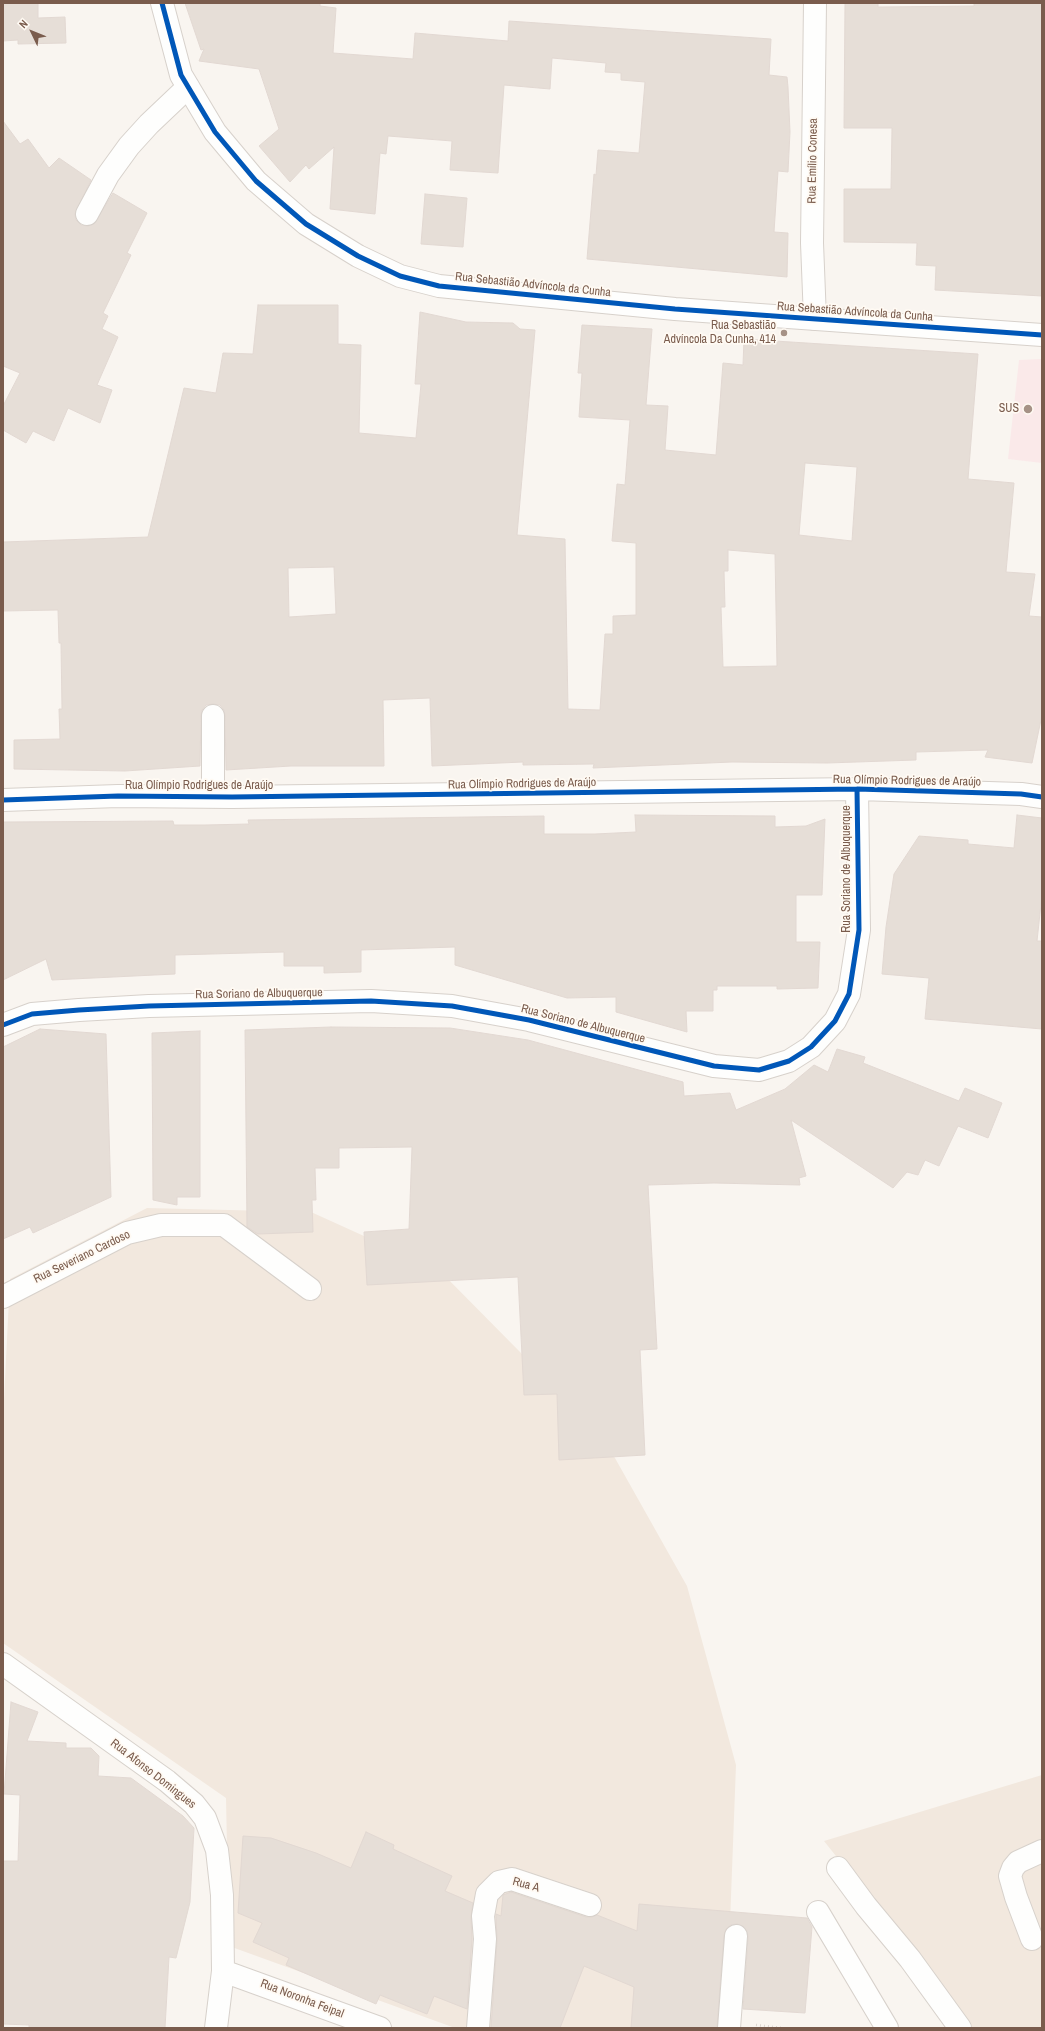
<!DOCTYPE html>
<meta charset="utf-8">
<style>
body{margin:0}
#map{position:relative;width:1045px;height:2031px;overflow:hidden;background:#f9f5f0;font-family:"Archivo Narrow",sans-serif}
canvas{display:block}
.frame{position:absolute;inset:0;border:4px solid #7a5c4d;pointer-events:none}
.north{position:absolute;left:12px;top:12px;width:40px;height:40px;-webkit-text-stroke:3px #fffaf3;paint-order:stroke;rotate:313deg;font-size:11px;font-weight:700;line-height:16px;text-align:center;color:#7a5c4d}
.north::after{content:'';display:block;margin:auto;width:14px;height:18px;background:#7a5c4d;clip-path:polygon(50% 0,100% 100%,50% 72%,0 100%)}
</style>
<div id="map">
<canvas width="1045" height="2031"></canvas>
<div class="frame"></div>
<div class="north">N</div>
</div>
<script>
const ctx = document.querySelector('canvas').getContext('2d');
ctx.lineJoin = 'round';
function paint(path, color) {
  ctx.fillStyle = color;
  ctx.fill(path, 'evenodd');
}
function shape(rows) {
  const path = new Path2D();
  for (const r of rows) {
    path.moveTo(r[0], r[1]);
    for (let i = 2; i < r.length; i += 2) path.lineTo(r[i], r[i + 1]);
  }
  return path;
}
function trace(path, color, width, dash) {
  ctx.strokeStyle = color;
  ctx.lineWidth = width;
  ctx.lineCap = dash ? 'butt' : 'round';
  ctx.setLineDash(dash || []);
  ctx.stroke(path);
}
function label(font, color, halo, rows, align = 'center') {
  ctx.font = font + ' "Archivo Narrow",sans-serif';
  ctx.lineWidth = 3.5;
  ctx.setLineDash([]);
  ctx.textBaseline = 'middle';
  ctx.strokeStyle = halo;
  ctx.fillStyle = color;
  for (const [text, x, y, turn = 0] of rows) {
    ctx.save();
    ctx.translate(x, y);
    ctx.rotate((+turn || 0) * Math.PI / 180);
    ctx.textAlign = isNaN(turn) ? turn : align;
    if (halo) ctx.strokeText(text, 0, 0);
    ctx.fillText(text, 0, 0);
    ctx.restore();
  }
}
const residential = shape([
 [147,1208,311,1212,439,1270,602,1435,687,1586,736,1765,726,2028,455,2028,229,1946,226,1798,3,1643,3,1420,10,1279],
 [1042,1775,1042,2028,973,2028,824,1841]
]);
const medical = shape([
 [1042,359,1042,463,1008,459,1019,360]
]);
const building = shape([
 [3,3,38,3,38,18,65,17,66,43,18,44,18,40,3,41,3,3],
 [185,3,320,3,320,6,336,8,333,53,413,59,415,33,508,41,509,21,771,39,769,75,787,77,788,87,790,132,788,172,778,171,774,232,788,233,787,277,587,259,594,174,596,175,598,150,639,153,645,82,621,80,621,73,605,72,606,63,552,58,550,89,504,85,498,173,450,170,452,141,388,136,386,154,380,153,375,214,330,209,334,147,309,169,306,165,290,182,259,146,279,129,259,69,199,61,204,49,201,50,185,3],
 [845,3,878,3,878,7,974,6,974,3,1042,3,1042,296,935,290,936,266,916,265,917,243,844,242,844,189,891,189,892,128,844,128,845,3],
 [3,121,20,144,28,139,49,168,59,158,91,180,75,214,76,220,81,225,88,226,94,224,113,193,147,213,127,253,131,255,103,313,108,316,102,329,118,337,97,385,112,390,100,423,68,408,54,441,33,431,26,443,3,430,3,406,20,373,3,366,3,121],
 [425,194,467,198,463,247,421,244,425,194],
 [258,305,338,305,338,344,361,345,359,433,416,438,421,384,415,384,420,312,466,322,513,323,520,329,535,330,517,535,565,539,568,709,600,710,605,634,613,634,613,616,636,615,636,543,612,541,617,484,625,485,630,420,579,417,582,373,578,373,582,325,652,329,646,405,668,406,665,450,716,455,723,363,743,365,744,339,978,354,968,479,1014,483,1006,572,1035,574,1029,616,1042,617,1042,715,1032,763,985,757,988,750,916,752,916,760,827,763,732,762,593,768,594,764,523,765,523,762,432,766,430,698,383,700,384,766,291,766,226,770,225,716,224,710,220,705,213,704,206,705,202,710,201,716,200,766,125,771,14,769,14,740,60,739,59,709,62,709,61,643,59,643,58,610,3,611,3,542,148,537,184,388,216,393,223,353,253,354,258,305],
 [805,463,857,467,852,541,799,535,805,463],
 [728,550,775,554,777,666,723,667,721,607,725,607,724,571,728,571,728,550],
 [334,567,336,614,289,617,288,568,334,567],
 [635,815,775,816,775,827,806,826,825,819,822,895,796,895,796,942,820,942,818,988,777,989,777,986,717,986,717,990,713,990,713,1011,686,1011,687,1032,616,1012,616,997,567,998,455,965,455,947,361,950,361,972,324,973,324,966,284,966,284,952,175,955,175,974,52,980,46,959,3,980,3,822,173,821,174,825,205,825,249,824,248,820,544,816,544,834,595,834,636,832,635,815],
 [1017,815,1042,818,1042,895,1037,941,1042,941,1042,1029,925,1019,929,978,882,974,886,927,894,874,919,836,968,840,968,844,1014,848,1017,815],
 [331,1027,450,1028,528,1040,683,1082,684,1096,730,1093,736,1110,785,1089,814,1065,828,1072,837,1049,865,1057,863,1063,959,1101,965,1088,1002,1103,988,1138,958,1126,939,1166,925,1160,918,1175,907,1172,893,1188,791,1120,806,1176,799,1178,800,1185,714,1183,648,1185,657,1349,640,1350,645,1455,559,1460,557,1394,524,1395,518,1277,367,1285,364,1232,409,1229,412,1147,339,1148,339,1168,315,1168,316,1200,312,1200,313,1232,258,1234,247,1227,245,1030,331,1027],
 [40,1029,106,1034,111,1197,33,1233,30,1227,3,1239,3,1047,40,1029],
 [200,1031,200,1197,177,1197,177,1205,153,1200,152,1033,200,1031],
 [11,1702,38,1712,27,1741,66,1743,66,1748,91,1748,99,1756,98,1776,131,1778,183,1816,194,1828,190,1902,176,1958,169,1957,165,2028,29,2028,29,2025,3,2024,3,1861,18,1861,20,1795,4,1794,11,1702],
 [366,1832,394,1845,393,1849,452,1876,445,1891,473,1903,471,1917,472,1939,467,2009,434,1996,427,2014,380,1995,376,2004,286,1965,289,1958,253,1942,262,1923,238,1913,243,1836,271,1838,316,1853,351,1868,366,1832],
 [511,1892,586,1917,592,1917,597,1915,637,1931,639,1904,807,1918,812,1927,805,2013,743,2009,748,1937,747,1931,743,1926,737,1924,731,1925,726,1929,724,1935,717,2028,631,2028,634,1987,584,1966,560,2028,491,2028,497,1940,496,1917,496,1914,501,1916,503,1895,511,1892]
]);
const path = shape([
 [756,2025,783,2028]
]);
const minor = shape([
 [815,3,812,243,815,319],
 [87,214,108,175,129,146,149,124,188,87],
 [213,797,213,716],
 [3,800,118,796,232,797,857,789,1021,794,1042,797],
 [3,1025,32,1014,79,1010,149,1006,371,1001,452,1006,529,1020,714,1066,759,1070,789,1061,811,1047,835,1021,849,994,859,930,857,789],
 [3,1297,127,1233,161,1225,224,1225,310,1289],
 [3,1664,167,1781,194,1804,205,1818,217,1850,222,1895,223,1971,216,2028],
 [838,1868,866,1906,910,1959,960,2028],
 [818,1912,887,2028],
 [1032,1939,1016,1897,1010,1876,1013,1868,1018,1862,1042,1851],
 [223,1971,380,2028],
 [478,2028,485,1939,483,1916,487,1894,499,1882,512,1879,590,1905],
 [729,2028,736,1936]
]);
const tertiary = shape([
 [162,3,181,75,215,132,256,181,306,224,358,256,400,276,439,286,675,309,1042,335]
]);
const cycleway = shape([
 [162,3,181,75,215,132,256,181,306,224,358,256,400,276,439,286,675,309,1042,335],
 [3,800,118,796,232,797,857,789,1021,794,1042,797],
 [3,1025,32,1014,79,1010,149,1006,371,1001,452,1006,529,1020,714,1066,759,1070,789,1061,811,1047,835,1021,849,994,859,930,857,789]
]);
const markers = [
 [784,333,4,"#a69286"],
 [1028,409,5,"#a69286"]
];
const streetNames = [
 ["Rua Emílio Conesa",813,161,-89],
 ["Rua Sebastião Advíncola da Cunha",533,285,6],
 ["Rua Sebastião Advíncola da Cunha",855,312,4],
 ["Rua Olímpio Rodrigues de Araújo",907,781,1],
 ["Rua Olímpio Rodrigues de Araújo",522,784,-1],
 ["Rua Olímpio Rodrigues de Araújo",199,786],
 ["Rua Soriano de Albuquerque",847,869,-90],
 ["Rua Soriano de Albuquerque",259,994,-1],
 ["Rua Soriano de Albuquerque",583,1024,14],
 ["Rua Severiano Cardoso",82,1257,-26],
 ["Rua Afonso Domingues",153,1774,38],
 ["Rua A",526,1885,15],
 ["Rua Noronha Feipal",302,1999,21]
];
const poiNames = [
 ["Rua Sebastião",776,326],
 ["Advíncola Da Cunha, 414",776,340],
 ["SUS",1019,409]
];
paint(residential, '#f2e8de');
paint(medical, '#fae9e9');
paint(building, '#e6ded7');
trace(building, '#e2d8d2', 1);
trace(minor, '#d7d1cb', 24);
trace(tertiary, '#d7d1cb', 24);
trace(path, '#dcd5d0', 2.5, [1, 3]);
trace(minor, '#fefefd', 22);
trace(tertiary, '#fefefd', 22);
trace(cycleway, '#0057b8', 5);
for (const [x, y, r, color] of markers) {
  const dot = new Path2D();
  dot.arc(x, y, r, 0, 2 * Math.PI);
  ctx.fillStyle = color;
  ctx.fill(dot);
  trace(dot, '#fffaf3', 1.5);
}
label('12px', '#7a5c4d', '#fffaf3', streetNames);
label('12px', '#7a5c4d', '#fffaf3', poiNames, 'right');
</script>
